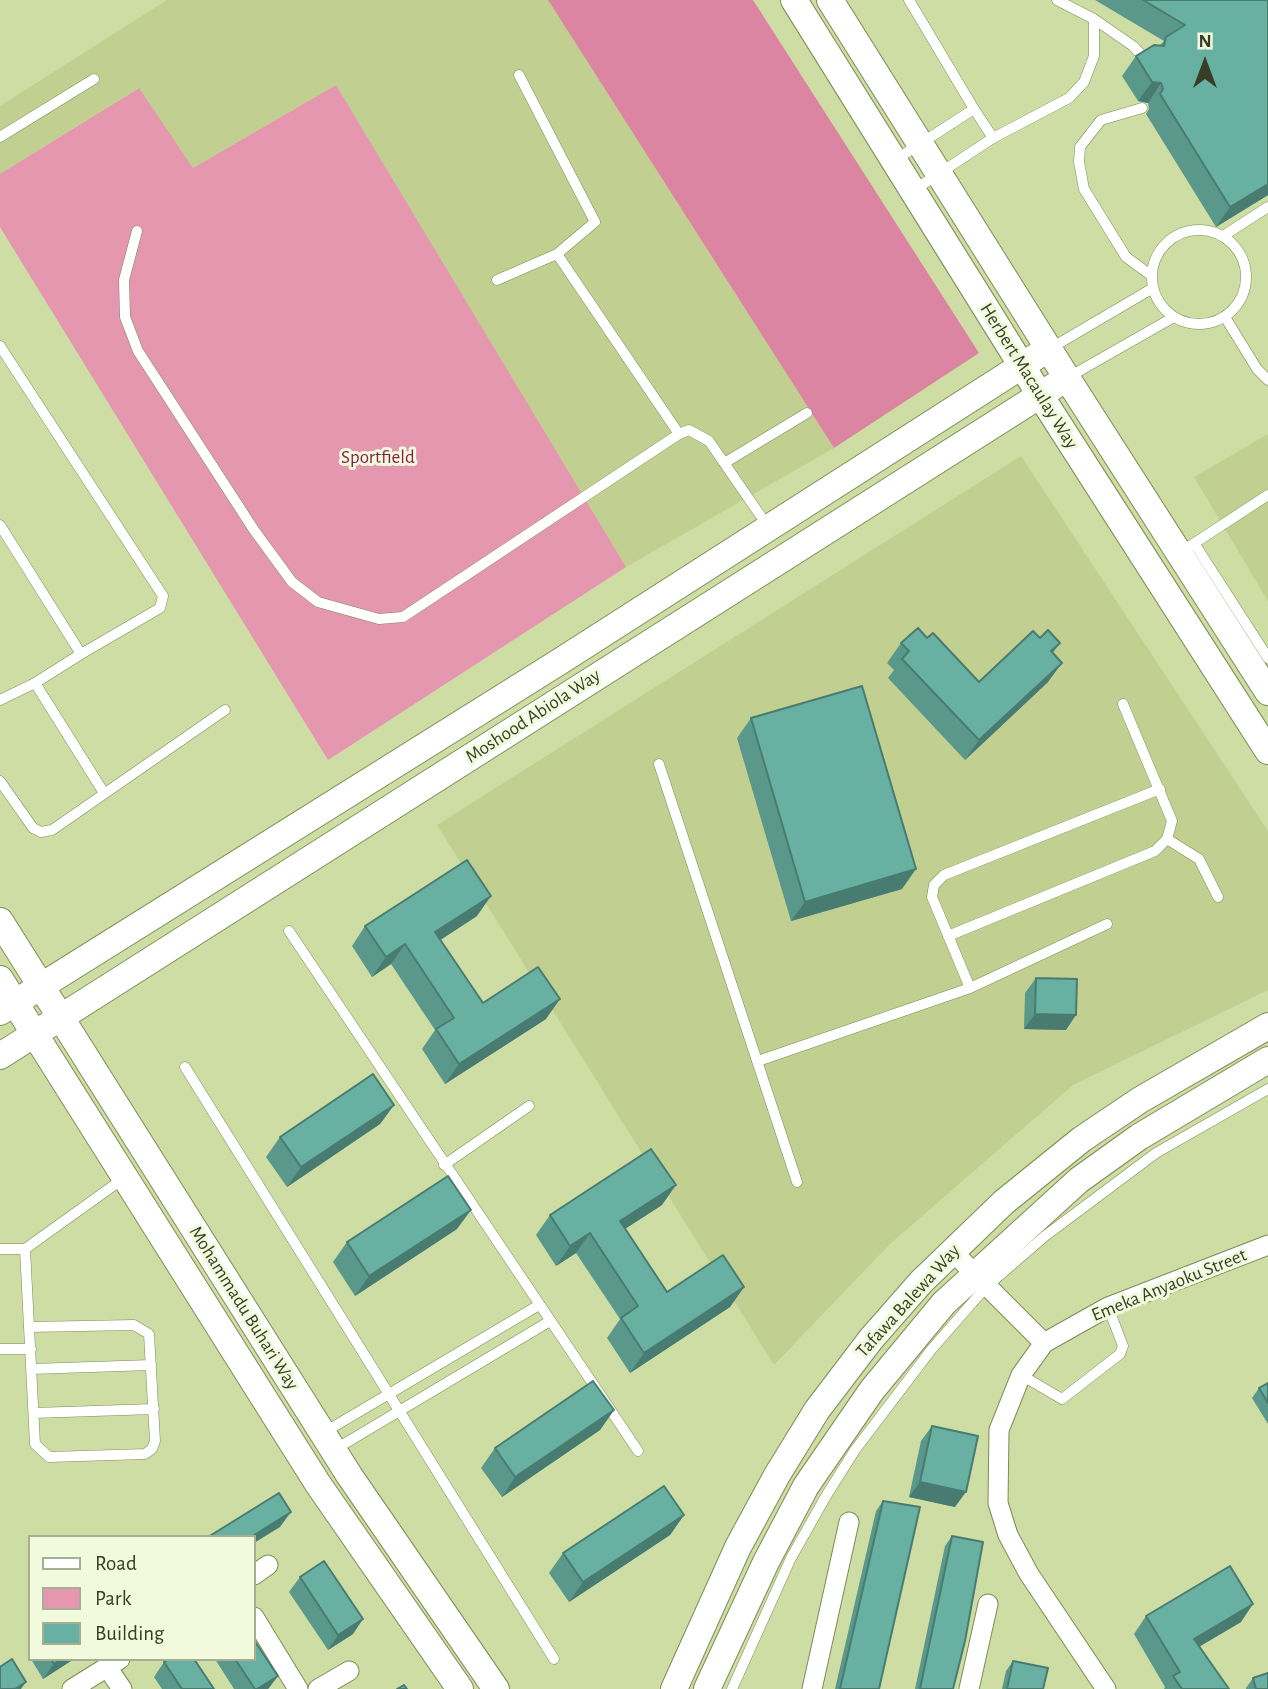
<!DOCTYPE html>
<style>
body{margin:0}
#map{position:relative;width:1268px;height:1689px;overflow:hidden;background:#cedda3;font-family:"Alegreya Sans",sans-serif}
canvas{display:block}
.legend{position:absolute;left:28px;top:1535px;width:228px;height:126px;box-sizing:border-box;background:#f2fadd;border:2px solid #a8ae94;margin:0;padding:9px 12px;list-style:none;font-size:21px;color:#383d26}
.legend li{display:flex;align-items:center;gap:14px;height:35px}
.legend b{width:35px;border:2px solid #a8ae94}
.north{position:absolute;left:1170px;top:28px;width:70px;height:70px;-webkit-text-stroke:5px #f2fadd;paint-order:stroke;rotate:0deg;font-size:19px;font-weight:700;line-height:28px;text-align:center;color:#383d26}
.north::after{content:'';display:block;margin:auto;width:24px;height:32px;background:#383d26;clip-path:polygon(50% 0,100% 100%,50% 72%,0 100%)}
</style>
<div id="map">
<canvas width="1268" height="1689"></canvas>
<ul class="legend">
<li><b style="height:9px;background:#fff"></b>Road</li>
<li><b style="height:19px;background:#e497af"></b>Park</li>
<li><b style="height:19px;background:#68b1a2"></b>Building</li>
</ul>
<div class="north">N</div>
</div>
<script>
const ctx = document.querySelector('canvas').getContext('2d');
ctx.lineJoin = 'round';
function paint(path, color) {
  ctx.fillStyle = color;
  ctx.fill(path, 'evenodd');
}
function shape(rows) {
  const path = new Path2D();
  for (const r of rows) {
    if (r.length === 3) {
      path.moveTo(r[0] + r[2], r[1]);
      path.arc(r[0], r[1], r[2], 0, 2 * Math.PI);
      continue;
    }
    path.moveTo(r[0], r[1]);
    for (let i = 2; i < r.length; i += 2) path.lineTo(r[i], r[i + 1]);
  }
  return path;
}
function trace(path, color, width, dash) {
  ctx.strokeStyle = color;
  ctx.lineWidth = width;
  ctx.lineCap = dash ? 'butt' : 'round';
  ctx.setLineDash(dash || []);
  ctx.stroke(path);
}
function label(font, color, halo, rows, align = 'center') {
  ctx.font = font + ' "Alegreya Sans",sans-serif';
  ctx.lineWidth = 6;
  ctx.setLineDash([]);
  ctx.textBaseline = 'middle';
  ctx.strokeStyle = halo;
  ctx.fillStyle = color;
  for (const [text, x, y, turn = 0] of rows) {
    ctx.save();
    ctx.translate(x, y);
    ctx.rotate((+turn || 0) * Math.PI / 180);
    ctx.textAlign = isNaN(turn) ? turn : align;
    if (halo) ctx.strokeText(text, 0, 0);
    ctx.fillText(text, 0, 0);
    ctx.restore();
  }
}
const built = shape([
 [167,0,548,0,834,448,626,567,336,85,193,168,138,88,0,174,0,106],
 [1268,434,1268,601,1194,477],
 [1021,456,1268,831,1268,990,1073,1085,890,1244,774,1365,437,825]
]);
const green = shape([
 [336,85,626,567,328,760,0,227,0,174,139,88,193,168]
]);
const forest = shape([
 [548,0,753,0,979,353,834,448]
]);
const service = shape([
 [1094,19,1133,46,1146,60],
 [1142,108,1101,120,1080,147,1079,162,1084,189,1126,257,1152,276],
 [0,137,94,79],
 [993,138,1069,98,1084,82,1094,56,1094,19,1057,0],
 [895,160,974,109,909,0],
 [914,190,993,138,974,109],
 [1199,277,47],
 [137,231,124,280,125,317,138,351,254,530,292,582,318,602,379,619,403,617,679,434,689,430,709,441,769,528],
 [1223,236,1268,207],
 [557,254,679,434],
 [497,280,557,254,595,222,519,75],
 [1225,317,1257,369,1268,380],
 [0,346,163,596,160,608,81,654],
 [1051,348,1153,288],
 [1067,378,1174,317],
 [726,462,807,413],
 [0,525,81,654,35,683,0,700],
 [1194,543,1268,658],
 [1190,546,1268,495],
 [35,683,104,793],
 [659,764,797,1182],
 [0,781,33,828,41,832,52,830,225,710],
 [1167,839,1199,859,1218,897],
 [289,931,638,1451],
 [948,936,1155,851,1167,839,1172,821,1123,704],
 [970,988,932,897,934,885,944,875,1160,789],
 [758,1061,970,988,1107,924],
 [185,1067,554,1659],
 [444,1165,529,1106],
 [0,1249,25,1249,124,1178],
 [25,1249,35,1444,49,1457,145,1454,152,1449,155,1441,149,1334,134,1325,30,1327],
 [0,1349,31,1349],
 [32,1369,151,1365],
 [1021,1375,1062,1399,1120,1354,1123,1346,1108,1307],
 [34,1413,154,1409],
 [323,1433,539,1305],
 [334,1450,550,1321],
 [732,1689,791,1558,826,1496,855,1450,931,1350,986,1287,1045,1236,1156,1153,1268,1089]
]);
const minor = shape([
 [952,1251,1044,1343],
 [254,1575,268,1565],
 [254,1617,298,1689],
 [107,1667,122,1689],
 [72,1689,120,1659],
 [318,1689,349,1671],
 [812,1689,849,1522],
 [969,1689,988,1604],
 [1106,1689,1029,1574,1008,1535,998,1503,999,1430,1021,1375,1044,1343,1108,1307,1268,1245]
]);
const secondary = shape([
 [794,0,1040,395,1268,751],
 [830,0,1067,378,1268,692],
 [0,921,349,1475,496,1689],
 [0,979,318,1484,460,1689],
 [0,1012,559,662,1048,349],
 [0,1056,1067,378],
 [674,1689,738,1547,777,1475,817,1410,871,1339,921,1282,1004,1202,1082,1139,1140,1100,1268,1026],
 [707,1689,766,1562,806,1486,872,1390,944,1303,1079,1180,1139,1137,1268,1060]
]);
const wall = shape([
 [1095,0,1268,0,1268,195,1216,227,1146,114,1149,109,1148,103,1138,101,1122,76,1136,56,1160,45,1164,41],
 [927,638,979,682,1040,638,1060,643,1053,653,1048,682,965,760,888,678,894,670,887,663,901,643],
 [751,718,902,889,791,921,737,738],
 [477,916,440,940,483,1003,546,1019,445,1084,422,1049,435,1030,391,964,372,977,352,946,365,926],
 [1036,978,1066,1030,1024,1029,1025,993],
 [394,1105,380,1124,287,1187,266,1157,280,1137],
 [662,1205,625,1229,667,1292,744,1287,730,1307,630,1373,607,1338,620,1319,576,1253,556,1266,536,1235,550,1215],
 [457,1229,355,1296,333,1262,347,1242],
 [1268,1383,1268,1424,1252,1398,1259,1388],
 [614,1410,600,1430,502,1497,481,1468,495,1448],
 [932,1426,955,1507,909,1497,921,1441],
 [883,1501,879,1689,835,1689,876,1511],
 [684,1515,670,1535,569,1602,549,1573,563,1553],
 [952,1536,953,1689,915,1689,945,1546],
 [300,1577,353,1634,328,1650,289,1592],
 [1146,1616,1241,1622,1199,1647,1229,1689,1164,1689,1165,1687,1134,1634],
 [31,1659,74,1659,43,1679],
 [215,1659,254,1659,278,1676,268,1689,234,1689],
 [1013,1661,1043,1689,1002,1689,1006,1671],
 [164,1662,214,1689,162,1689,154,1677],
 [1253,1678,1268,1689,1246,1689,1246,1688]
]);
const shadedWall = shape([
 [1152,82,1161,83,1148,103,1138,101],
 [1268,184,1268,195,1216,227,1230,207],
 [1062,663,1048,682,965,760,979,740],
 [916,869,902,889,791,921,805,902],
 [491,896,477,916,422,952,435,932],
 [405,944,391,964,372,977,386,957],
 [560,999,546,1019,445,1084,459,1064],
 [1035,1014,1076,1015,1066,1030,1024,1029],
 [394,1105,380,1124,287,1187,301,1167],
 [676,1185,662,1205,606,1241,620,1221],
 [471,1210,457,1229,355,1296,369,1276],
 [590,1233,576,1253,556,1266,570,1246],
 [744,1287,730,1307,630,1373,644,1353],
 [614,1410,600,1430,502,1497,515,1477],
 [920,1482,966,1492,955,1507,909,1497],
 [291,1512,280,1527,254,1543,254,1537,251,1537],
 [684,1515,670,1535,569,1602,583,1582],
 [1253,1604,1241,1622,1181,1657,1194,1639],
 [363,1619,353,1634,328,1650,338,1635],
 [61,1659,74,1659,43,1679,54,1664],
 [278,1676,268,1689,257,1689],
 [26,1682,21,1689,15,1689]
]);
const building = shape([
 [1143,0,1268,0,1268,184,1230,207,1160,94,1163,89,1161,83,1152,82,1136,56,1154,45,1164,46,1166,37,1185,25,1143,0],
 [918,628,927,638,933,633,979,682,1033,631,1040,638,1048,630,1060,643,1051,651,1062,663,979,740,902,659,909,651,901,643,918,628],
 [862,686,916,869,805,902,751,718,862,686],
 [467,860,491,896,435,932,483,1003,538,967,560,999,459,1064,436,1029,454,1018,405,944,386,957,365,926,467,860],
 [1036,978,1077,979,1076,1015,1035,1014,1036,978],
 [373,1074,394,1105,301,1167,280,1137,373,1074],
 [651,1149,676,1185,620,1221,667,1292,723,1255,744,1287,644,1353,621,1318,638,1306,590,1233,570,1246,550,1215,651,1149],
 [448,1176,471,1210,369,1276,347,1242,448,1176],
 [593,1381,614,1410,515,1477,495,1448,593,1381],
 [1268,1383,1268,1403,1259,1388,1268,1383],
 [932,1426,978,1436,966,1492,920,1482,932,1426],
 [664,1486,684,1515,583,1582,563,1553,664,1486],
 [279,1493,291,1512,251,1537,208,1537,279,1493],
 [883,1501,920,1507,879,1689,840,1689,883,1501],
 [952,1536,983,1542,965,1641,953,1689,920,1689,952,1536],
 [324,1561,363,1619,338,1635,300,1577,324,1561],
 [1230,1566,1253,1604,1194,1639,1229,1689,1182,1689,1173,1676,1180,1672,1146,1616,1230,1566],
 [254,1640,278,1676,257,1689,255,1689,235,1659,254,1659,254,1640],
 [12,1659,26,1682,15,1689,0,1689,0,1667,12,1659],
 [51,1659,61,1659,54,1664,51,1659],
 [169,1659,194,1659,214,1689,182,1689,164,1662,169,1659],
 [1013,1661,1048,1668,1043,1689,1007,1689,1013,1661],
 [1268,1673,1268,1689,1256,1689,1253,1678,1268,1673],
 [404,1685,407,1689,397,1689,404,1685]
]);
const streetNames = [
 ["Herbert Macaulay Way",1029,376,58],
 ["Moshood Abiola Way",533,716,-33],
 ["Emeka Anyaoku Street",1169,1285,-22],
 ["Tafawa Balewa Way",908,1301,-48],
 ["Mohammadu Buhari Way",244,1308,58]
];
const parkNames = [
 ["Sportfield",378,457]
];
paint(built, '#c1d091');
paint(green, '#e497af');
paint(forest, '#dc85a2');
trace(service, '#7e8b55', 11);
trace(minor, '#7e8b55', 21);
trace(secondary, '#7e8b55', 28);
trace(service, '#fff', 10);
trace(minor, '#fff', 19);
trace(secondary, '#fff', 26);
paint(wall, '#59988b');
paint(shadedWall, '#497c71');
paint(building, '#68b1a2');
trace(building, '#497c71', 2);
label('19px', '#383d26', '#f2fadd', streetNames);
label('19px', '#851f4b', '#f2fadd', parkNames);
</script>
